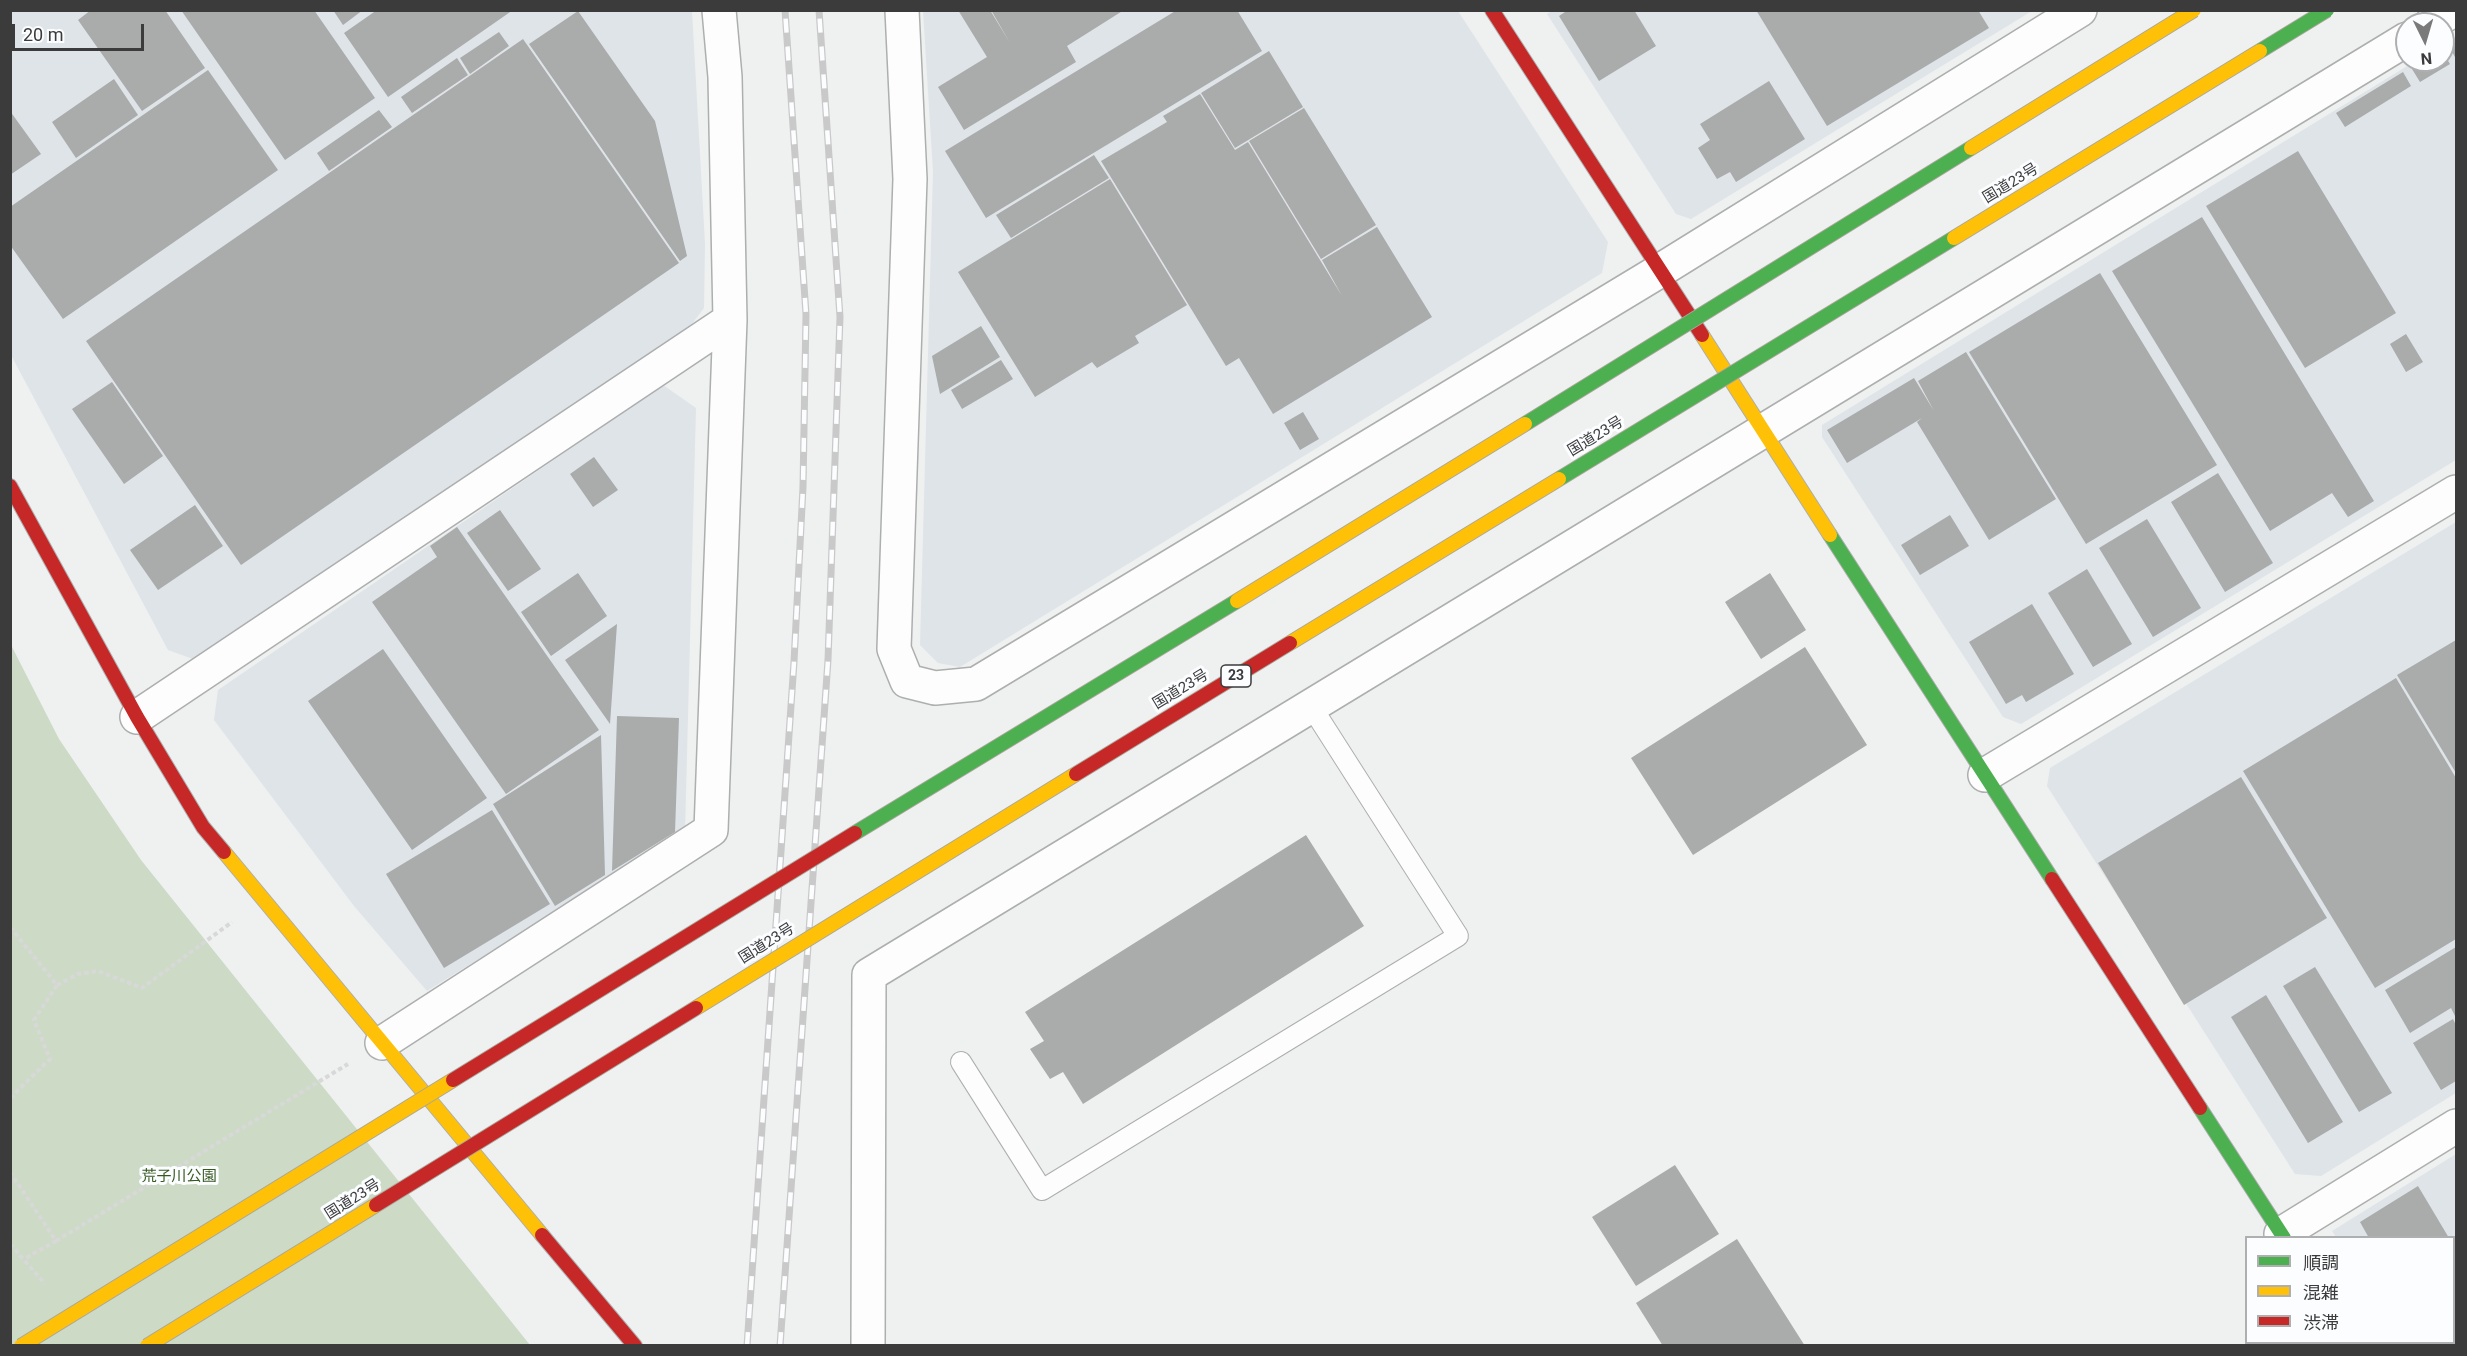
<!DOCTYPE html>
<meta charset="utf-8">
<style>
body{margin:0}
#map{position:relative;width:2467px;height:1356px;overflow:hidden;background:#eff0f0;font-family:Roboto,"Noto Sans JP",sans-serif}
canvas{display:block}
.frame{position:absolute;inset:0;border:12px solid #3b3b3c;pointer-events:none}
.legend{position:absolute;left:2245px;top:1236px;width:210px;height:108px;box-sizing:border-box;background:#fbfdff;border:2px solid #aeafb1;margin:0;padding:8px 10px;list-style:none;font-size:18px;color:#3b3b3c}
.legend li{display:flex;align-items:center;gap:12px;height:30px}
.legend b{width:30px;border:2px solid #aeafb1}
.north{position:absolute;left:2395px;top:12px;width:60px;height:60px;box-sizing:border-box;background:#fbfdff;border:2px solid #aeafb1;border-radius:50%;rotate:175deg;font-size:16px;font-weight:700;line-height:24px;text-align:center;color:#3b3b3c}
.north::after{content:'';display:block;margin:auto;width:21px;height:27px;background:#7a7a7b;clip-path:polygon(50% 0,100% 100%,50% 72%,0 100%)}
.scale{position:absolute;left:12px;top:24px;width:132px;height:27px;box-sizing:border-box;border:3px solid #3b3b3c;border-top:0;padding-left:8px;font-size:18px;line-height:21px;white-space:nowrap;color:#3b3b3c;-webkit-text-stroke:4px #fbfdff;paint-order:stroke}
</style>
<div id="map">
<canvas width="2467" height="1356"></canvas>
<div class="frame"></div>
<ul class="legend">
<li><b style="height:8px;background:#4caf50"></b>順調</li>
<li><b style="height:8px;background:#ffc107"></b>混雑</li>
<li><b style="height:8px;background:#c62828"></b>渋滞</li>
</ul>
<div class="north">N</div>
<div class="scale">20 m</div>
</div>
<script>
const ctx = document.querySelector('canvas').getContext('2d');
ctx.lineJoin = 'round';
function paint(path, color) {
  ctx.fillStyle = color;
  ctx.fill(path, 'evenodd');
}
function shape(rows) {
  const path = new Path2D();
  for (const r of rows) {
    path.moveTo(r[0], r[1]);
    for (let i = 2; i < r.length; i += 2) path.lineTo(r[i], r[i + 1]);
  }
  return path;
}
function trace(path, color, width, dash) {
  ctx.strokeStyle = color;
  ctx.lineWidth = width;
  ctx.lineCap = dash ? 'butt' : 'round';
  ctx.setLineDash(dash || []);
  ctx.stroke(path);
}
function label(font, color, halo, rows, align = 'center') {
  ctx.font = font + ' Roboto,"Noto Sans JP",sans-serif';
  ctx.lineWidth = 6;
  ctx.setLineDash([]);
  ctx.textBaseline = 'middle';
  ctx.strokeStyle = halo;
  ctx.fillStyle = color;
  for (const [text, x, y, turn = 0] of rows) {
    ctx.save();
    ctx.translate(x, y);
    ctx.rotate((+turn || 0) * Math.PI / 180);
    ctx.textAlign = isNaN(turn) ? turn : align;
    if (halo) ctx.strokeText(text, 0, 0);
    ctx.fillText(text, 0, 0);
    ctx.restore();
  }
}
const built = shape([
 [1553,10,2032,11,1691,219,1676,214,1547,14],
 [10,11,692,11,705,244,704,308,688,329,193,659,168,650,11,355],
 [923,11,1458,11,1608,242,1602,273,960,667,938,663,920,645,933,171],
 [2456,36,2456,460,2021,724,2003,717,1822,437,1822,425,2417,60,2443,60,2443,44],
 [663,385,696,408,685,831,427,991,354,906,214,720,218,690],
 [2456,522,2456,1093,2321,1176,2295,1174,2047,786,2050,768],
 [2456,1154,2456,1345,2406,1345,2404,1343,2454,1342,2454,1238,2336,1237,2332,1231]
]);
const green = shape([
 [10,643,59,739,141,860,530,1345,11,1345]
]);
const building = shape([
 [91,10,165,10,205,68,142,111,78,20],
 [181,10,314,10,375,98,285,160],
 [333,10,363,10,343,25],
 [377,10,513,10,388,97,344,33],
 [958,10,990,10,1010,43,991,10,1124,10,1067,46,1076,62,964,130,938,87,987,57],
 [1177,10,1237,10,1262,51,986,218,945,151],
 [1568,10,1634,10,1656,46,1599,81,1559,16],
 [1756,10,1978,10,1989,28,1827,126],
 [578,11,655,121,687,256,680,261,529,44],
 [499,32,509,46,470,74,460,58],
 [523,39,679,263,241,565,86,341],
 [2456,42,2456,59,2449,46],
 [1269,51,1303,107,1235,148,1201,93],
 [2443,53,2450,64,2420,82,2412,69,2428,60,2443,60],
 [457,58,468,75,412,113,401,97],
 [208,70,278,170,63,319,10,245,10,207],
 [2403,72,2411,86,2345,127,2336,113],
 [114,79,138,115,76,158,52,122],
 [1769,81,1805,139,1736,182,1730,172,1717,179,1698,148,1710,140,1700,124],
 [1200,94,1235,150,1248,142,1342,296,1322,260,1377,227,1432,317,1273,414,1239,358,1226,366,1101,161,1167,122,1163,116],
 [1304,108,1376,225,1321,259,1249,141],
 [379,110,392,127,329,171,317,153],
 [10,111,41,154,10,175],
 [2298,151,2396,313,2305,368,2206,206],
 [1094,155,1109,178,1011,238,996,215],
 [1110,179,1187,305,1135,336,1139,343,1097,368,1092,362,1035,397,958,272],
 [2202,217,2374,501,2348,517,2332,493,2270,531,2112,271],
 [2100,273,2217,465,2086,544,1969,352],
 [981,326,1000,357,940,394,932,356],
 [2406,334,2423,362,2406,372,2390,344],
 [1966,352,2056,499,1989,540,1917,422,1922,418,1847,463,1827,430,1914,378,1934,411,1918,381],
 [1001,360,1013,379,962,409,951,390],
 [112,382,163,456,124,484,72,409],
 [1303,412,1319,439,1300,450,1284,423],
 [594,457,618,490,593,507,570,474],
 [2218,473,2273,563,2225,592,2171,502],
 [195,505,223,546,158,590,130,550],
 [500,510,541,569,508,591,467,533],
 [1950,515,1969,546,1920,575,1901,545],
 [2147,519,2201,608,2153,637,2099,548],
 [457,527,599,730,506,794,372,602,437,557,430,546],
 [2087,569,2132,644,2093,667,2048,593],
 [578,573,607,616,551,656,521,612],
 [1770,573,1806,630,1761,659,1725,602],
 [2032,604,2074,674,2026,702,2022,695,2006,704,1969,642],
 [617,624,610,724,565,660],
 [2456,640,2456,773,2397,675],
 [1805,647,1867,745,1693,855,1631,758],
 [383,649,487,798,412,850,308,701],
 [2396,678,2456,778,2456,939,2375,988,2243,771],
 [617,716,679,718,675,832,612,871],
 [601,735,605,875,555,906,493,804],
 [2241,777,2327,918,2184,1005,2098,863],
 [492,810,550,904,444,968,386,874],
 [1306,835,1364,926,1083,1104,1063,1072,1050,1079,1030,1049,1044,1041,1025,1012],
 [2456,947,2456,1018,2451,1008,2410,1033,2385,990],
 [2315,967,2392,1093,2359,1112,2283,986],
 [2266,995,2343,1122,2308,1143,2231,1017],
 [2453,1019,2456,1025,2456,1081,2441,1090,2413,1043],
 [1675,1165,1719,1234,1636,1286,1592,1217],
 [2418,1186,2449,1238,2369,1238,2360,1222],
 [1737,1239,1805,1346,1663,1346,1636,1303],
 [2454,1245,2456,1250,2456,1327,2454,1329]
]);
const path = shape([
 [10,927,57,985,34,1020,50,1059,12,1096,10,1102],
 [57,985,78,974,98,971,142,988,232,922],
 [10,1172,56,1241,24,1259],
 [56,1241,348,1064],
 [10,1244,45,1284]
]);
const lane = shape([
 [961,1062,1042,1190,1458,936,1311,706]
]);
const street = shape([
 [902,10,910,179,894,649,907,681,935,688,976,684,1661,270,2080,10],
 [2431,24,2453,10],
 [137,717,730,320],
 [1985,775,2456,492],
 [382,1043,711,830,730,320,725,77,719,10],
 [2281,1234,2456,1126],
 [868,1346,869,975,2407,39]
]);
const fast = shape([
 [1830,535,2052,879],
 [2200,1108,2284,1238],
 [2351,1342,2353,1346]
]);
const slow = shape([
 [1702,335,1830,535],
 [224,852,542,1235]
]);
const jam = shape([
 [1492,10,1702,335],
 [10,486,137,717,203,827,224,852],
 [2052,879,2200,1108],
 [542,1235,635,1346]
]);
const rail = shape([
 [747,1346,794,662,803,487,806,314,785,10],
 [780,1346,828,660,840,317,819,10]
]);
const fastBridge = shape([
 [2260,51,2327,10],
 [1525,424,1971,148],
 [1559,479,1954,238],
 [855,833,1237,601]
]);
const slowBridge = shape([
 [1971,148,2194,10],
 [1954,238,2260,51],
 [1237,601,1525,424],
 [1290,643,1559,479],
 [696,1008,1076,774],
 [21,1346,453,1080],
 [147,1346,376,1205]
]);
const jamBridge = shape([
 [1076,774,1290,643],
 [453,1080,855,833],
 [376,1205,696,1008]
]);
const shields = [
 [1236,676,30]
];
const shieldNames = [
 ["23",1236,676]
];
const streetNames = [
 ["国道23号",2011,184,-31],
 ["国道23号",1596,437,-31],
 ["国道23号",1181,690,-31],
 ["国道23号",767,944,-32],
 ["国道23号",353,1200,-32]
];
const parkNames = [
 ["荒子川公園",179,1177]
];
paint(built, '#dfe4e8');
paint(green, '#ccdac6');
paint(building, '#aaabab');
trace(lane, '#adaeae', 22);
trace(street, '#adaeae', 36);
trace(fast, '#adaeae', 16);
trace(slow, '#adaeae', 16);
trace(jam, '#adaeae', 16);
trace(path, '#d8d8d9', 4, [4.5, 3]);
trace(lane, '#fdfdfd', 20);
trace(street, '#fdfdfd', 33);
trace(fast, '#4caf50', 14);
trace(slow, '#ffc107', 14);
trace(jam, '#c62828', 14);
trace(rail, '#c9c9ca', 7);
trace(rail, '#fbfdff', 4.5, [14]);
trace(fastBridge, '#aaa69a', 16, []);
trace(slowBridge, '#aaa69a', 16, []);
trace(jamBridge, '#aaa69a', 16, []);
trace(fastBridge, '#4caf50', 14);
trace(slowBridge, '#ffc107', 14);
trace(jamBridge, '#c62828', 14);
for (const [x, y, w] of shields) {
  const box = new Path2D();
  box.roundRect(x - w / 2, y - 11, w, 22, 4.5);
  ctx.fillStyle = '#fbfdff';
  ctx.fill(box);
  trace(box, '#3b3b3c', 1.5);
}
label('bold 14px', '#3b3b3c', null, shieldNames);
label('15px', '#3b3b3c', '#fbfdff', streetNames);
label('15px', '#36581f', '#fbfdff', parkNames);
</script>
